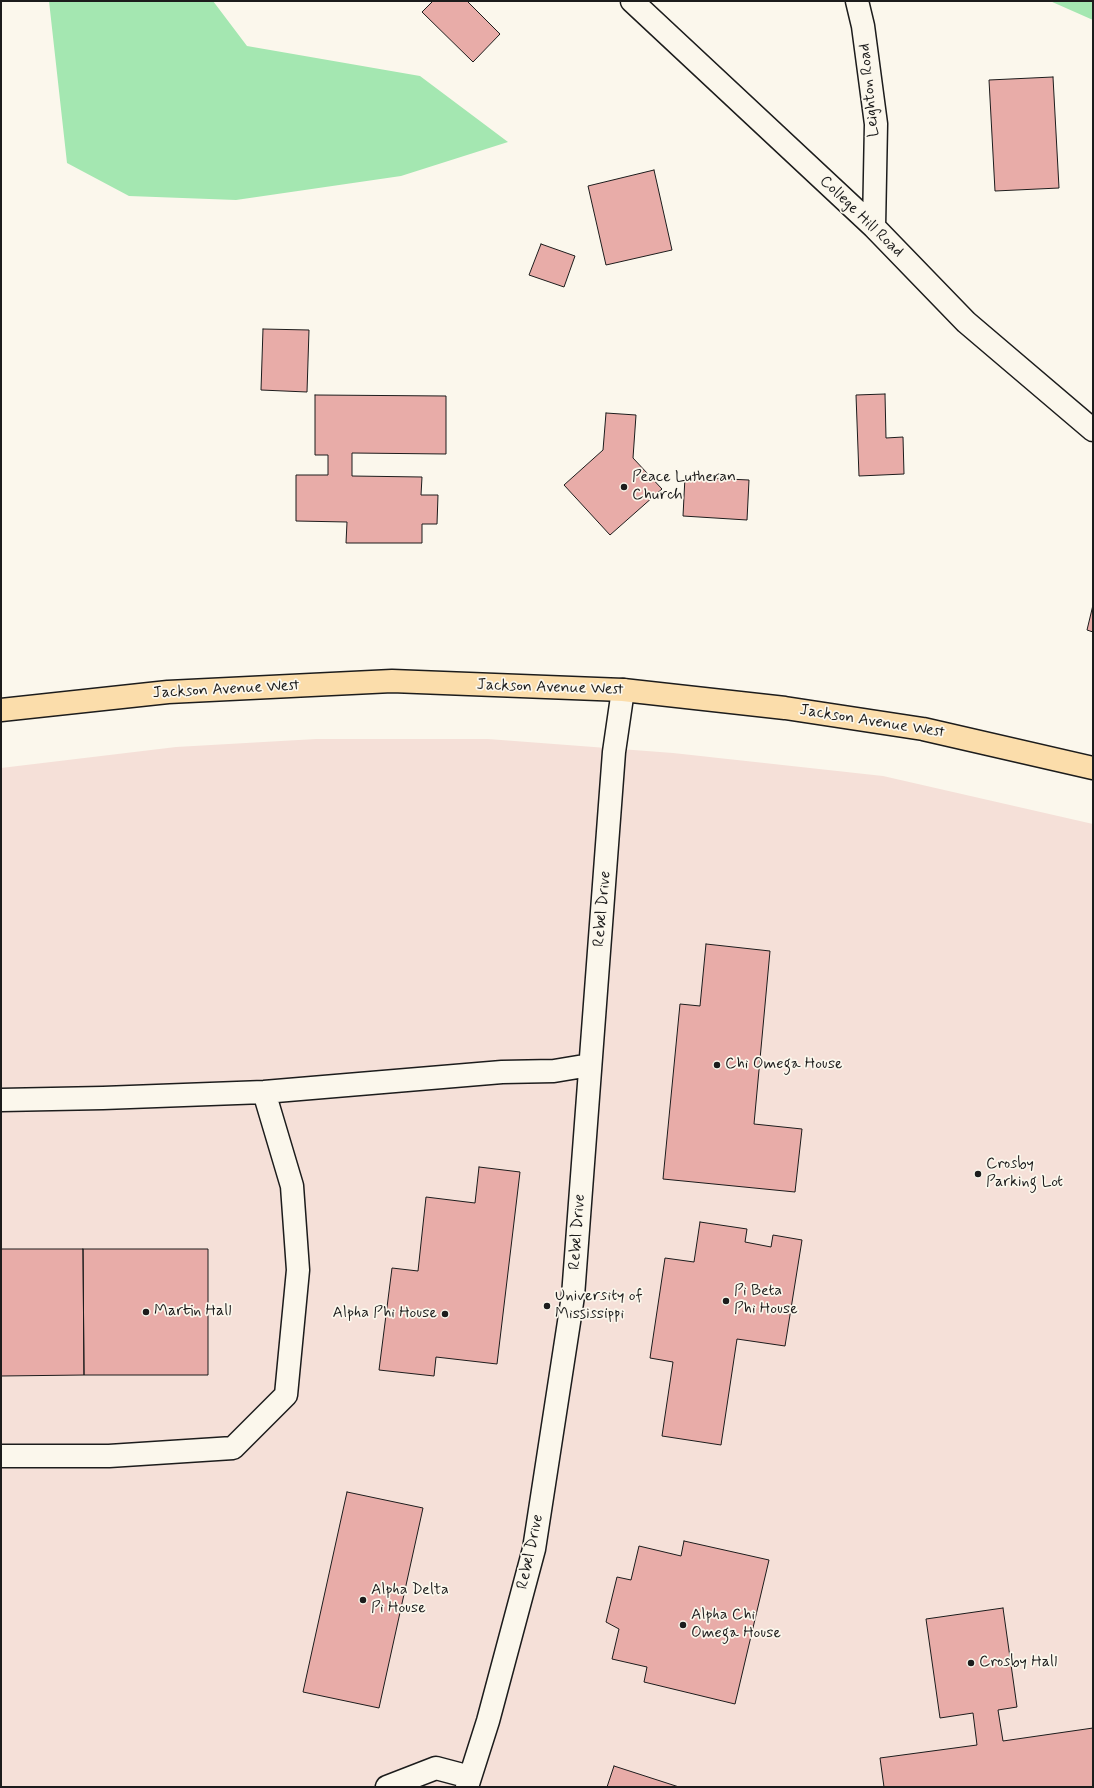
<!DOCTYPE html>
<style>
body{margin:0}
#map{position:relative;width:1094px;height:1788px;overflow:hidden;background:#fbf7ec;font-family:Mynerve,sans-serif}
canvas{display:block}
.frame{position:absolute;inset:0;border:2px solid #1c1c1c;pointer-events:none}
</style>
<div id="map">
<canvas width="1094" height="1788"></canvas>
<div class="frame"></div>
</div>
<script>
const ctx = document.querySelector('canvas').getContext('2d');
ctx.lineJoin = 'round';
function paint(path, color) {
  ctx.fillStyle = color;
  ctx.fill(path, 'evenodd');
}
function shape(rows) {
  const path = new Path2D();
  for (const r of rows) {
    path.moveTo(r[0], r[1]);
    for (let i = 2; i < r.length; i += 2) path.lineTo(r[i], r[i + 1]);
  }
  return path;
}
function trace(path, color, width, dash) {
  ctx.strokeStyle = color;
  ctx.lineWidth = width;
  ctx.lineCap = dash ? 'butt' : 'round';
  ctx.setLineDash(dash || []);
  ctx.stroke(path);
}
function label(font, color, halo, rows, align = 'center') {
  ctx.font = font + ' Mynerve,sans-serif';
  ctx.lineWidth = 3.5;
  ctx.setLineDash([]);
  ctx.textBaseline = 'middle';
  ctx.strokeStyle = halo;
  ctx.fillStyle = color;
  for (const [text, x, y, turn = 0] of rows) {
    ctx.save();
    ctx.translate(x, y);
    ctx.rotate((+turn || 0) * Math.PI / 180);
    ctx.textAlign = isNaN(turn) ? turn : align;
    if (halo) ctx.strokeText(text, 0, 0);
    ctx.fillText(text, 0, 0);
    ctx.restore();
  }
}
const built = shape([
 [316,739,488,739,673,753,883,776,1093,824,1093,1787,1,1787,1,768,176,747]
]);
const green = shape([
 [49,1,213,1,247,46,420,76,508,142,401,176,236,200,129,196,67,163],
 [1050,1,1093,1,1093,20]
]);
const building = shape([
 [433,1,467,1,500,34,473,62,422,12,433,1],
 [1053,77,1059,188,995,191,989,80,1053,77],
 [654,170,672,250,606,265,588,186,654,170],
 [541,244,575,256,564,287,529,275,541,244],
 [263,329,309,330,307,392,261,390,263,329],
 [885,394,886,438,903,437,904,474,859,476,856,395,885,394],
 [315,395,446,396,446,454,352,453,352,476,422,477,421,495,438,495,437,524,422,524,422,543,346,543,347,522,296,521,296,475,328,475,328,455,315,455,315,395],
 [606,413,636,415,633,458,662,489,610,535,564,485,603,450,606,413],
 [685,477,749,480,747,520,683,516,685,477],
 [1093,605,1093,632,1087,630,1093,605],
 [706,944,770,951,754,1124,802,1129,795,1192,663,1179,680,1004,700,1006,706,944],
 [479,1167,520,1172,497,1364,436,1357,434,1376,379,1370,392,1268,418,1271,426,1197,475,1203,479,1167],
 [700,1222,747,1229,745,1242,771,1247,773,1235,802,1240,785,1346,737,1339,721,1445,662,1436,673,1362,650,1358,665,1258,694,1262,700,1222],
 [1,1249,83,1249,84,1375,1,1376,1,1249],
 [83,1249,208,1249,208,1375,84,1375,83,1249],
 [347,1492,423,1508,379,1708,303,1692,347,1492],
 [684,1541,769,1560,735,1704,644,1682,647,1667,612,1659,619,1629,606,1622,617,1577,631,1580,639,1546,681,1556,684,1541],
 [1003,1608,1017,1707,998,1710,1003,1741,1093,1728,1093,1787,884,1787,880,1758,977,1745,973,1713,940,1718,926,1619,1003,1608],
 [614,1766,679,1787,607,1787,614,1766]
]);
const minor = shape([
 [632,1,874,227,966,322,1093,430],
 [857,1,863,26,876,124,874,227],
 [1,1100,103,1098,264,1092,502,1072,554,1071,590,1065],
 [1,1456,109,1456,233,1448,286,1395,298,1270,292,1186,264,1092],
 [387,1787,436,1768,470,1777],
 [467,1787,488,1721,534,1549,573,1296,614,752,623,690]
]);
const major = shape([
 [1,710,168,692,392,681,623,690,785,708,923,729,1093,768]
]);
const markers = [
 [624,487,4,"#1c1c1c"],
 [717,1065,4,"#1c1c1c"],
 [978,1174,4,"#1c1c1c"],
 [726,1301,4,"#1c1c1c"],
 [547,1306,4,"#1c1c1c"],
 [146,1312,4,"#1c1c1c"],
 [445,1314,4,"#1c1c1c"],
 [363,1600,4,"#1c1c1c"],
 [683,1625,4,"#1c1c1c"],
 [971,1663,4,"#1c1c1c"]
];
const streetNames = [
 ["Leighton Road",870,90,-96],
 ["College Hill Road",861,217,44],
 ["Jackson Avenue West",550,688,2],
 ["Jackson Avenue West",226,690,-3],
 ["Jackson Avenue West",872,722,9],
 ["Rebel Drive",603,909,-85],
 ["Rebel Drive",578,1232,-86],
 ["Rebel Drive",531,1552,-78]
];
const poiNames = [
 ["Peace Lutheran",632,478],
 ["Church",632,496],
 ["Chi Omega House",725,1065],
 ["Crosby",986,1165],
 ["Parking Lot",986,1183],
 ["Pi Beta",734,1292],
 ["Phi House",734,1310],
 ["University of",555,1297],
 ["Mississippi",555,1315],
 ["Martin Hall",154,1312],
 ["Alpha Phi House",437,1314,"right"],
 ["Alpha Delta",371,1591],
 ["Pi House",371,1609],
 ["Alpha Chi",691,1616],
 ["Omega House",691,1634],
 ["Crosby Hall",979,1663]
];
paint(built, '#f5e0d8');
paint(green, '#a4e7b1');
paint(building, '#e8aca8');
trace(building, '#1c1c1c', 1);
trace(minor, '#1c1c1c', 25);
trace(major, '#1c1c1c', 25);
trace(minor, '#fbf7ec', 22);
trace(major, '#fbddab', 22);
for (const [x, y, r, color] of markers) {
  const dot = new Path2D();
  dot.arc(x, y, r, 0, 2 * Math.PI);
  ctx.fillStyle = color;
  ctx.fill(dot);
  trace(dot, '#fbf7ec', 1.5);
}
label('16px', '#1c1c1c', '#fbf7ec', streetNames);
label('16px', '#1c1c1c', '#fbf7ec', poiNames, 'left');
</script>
